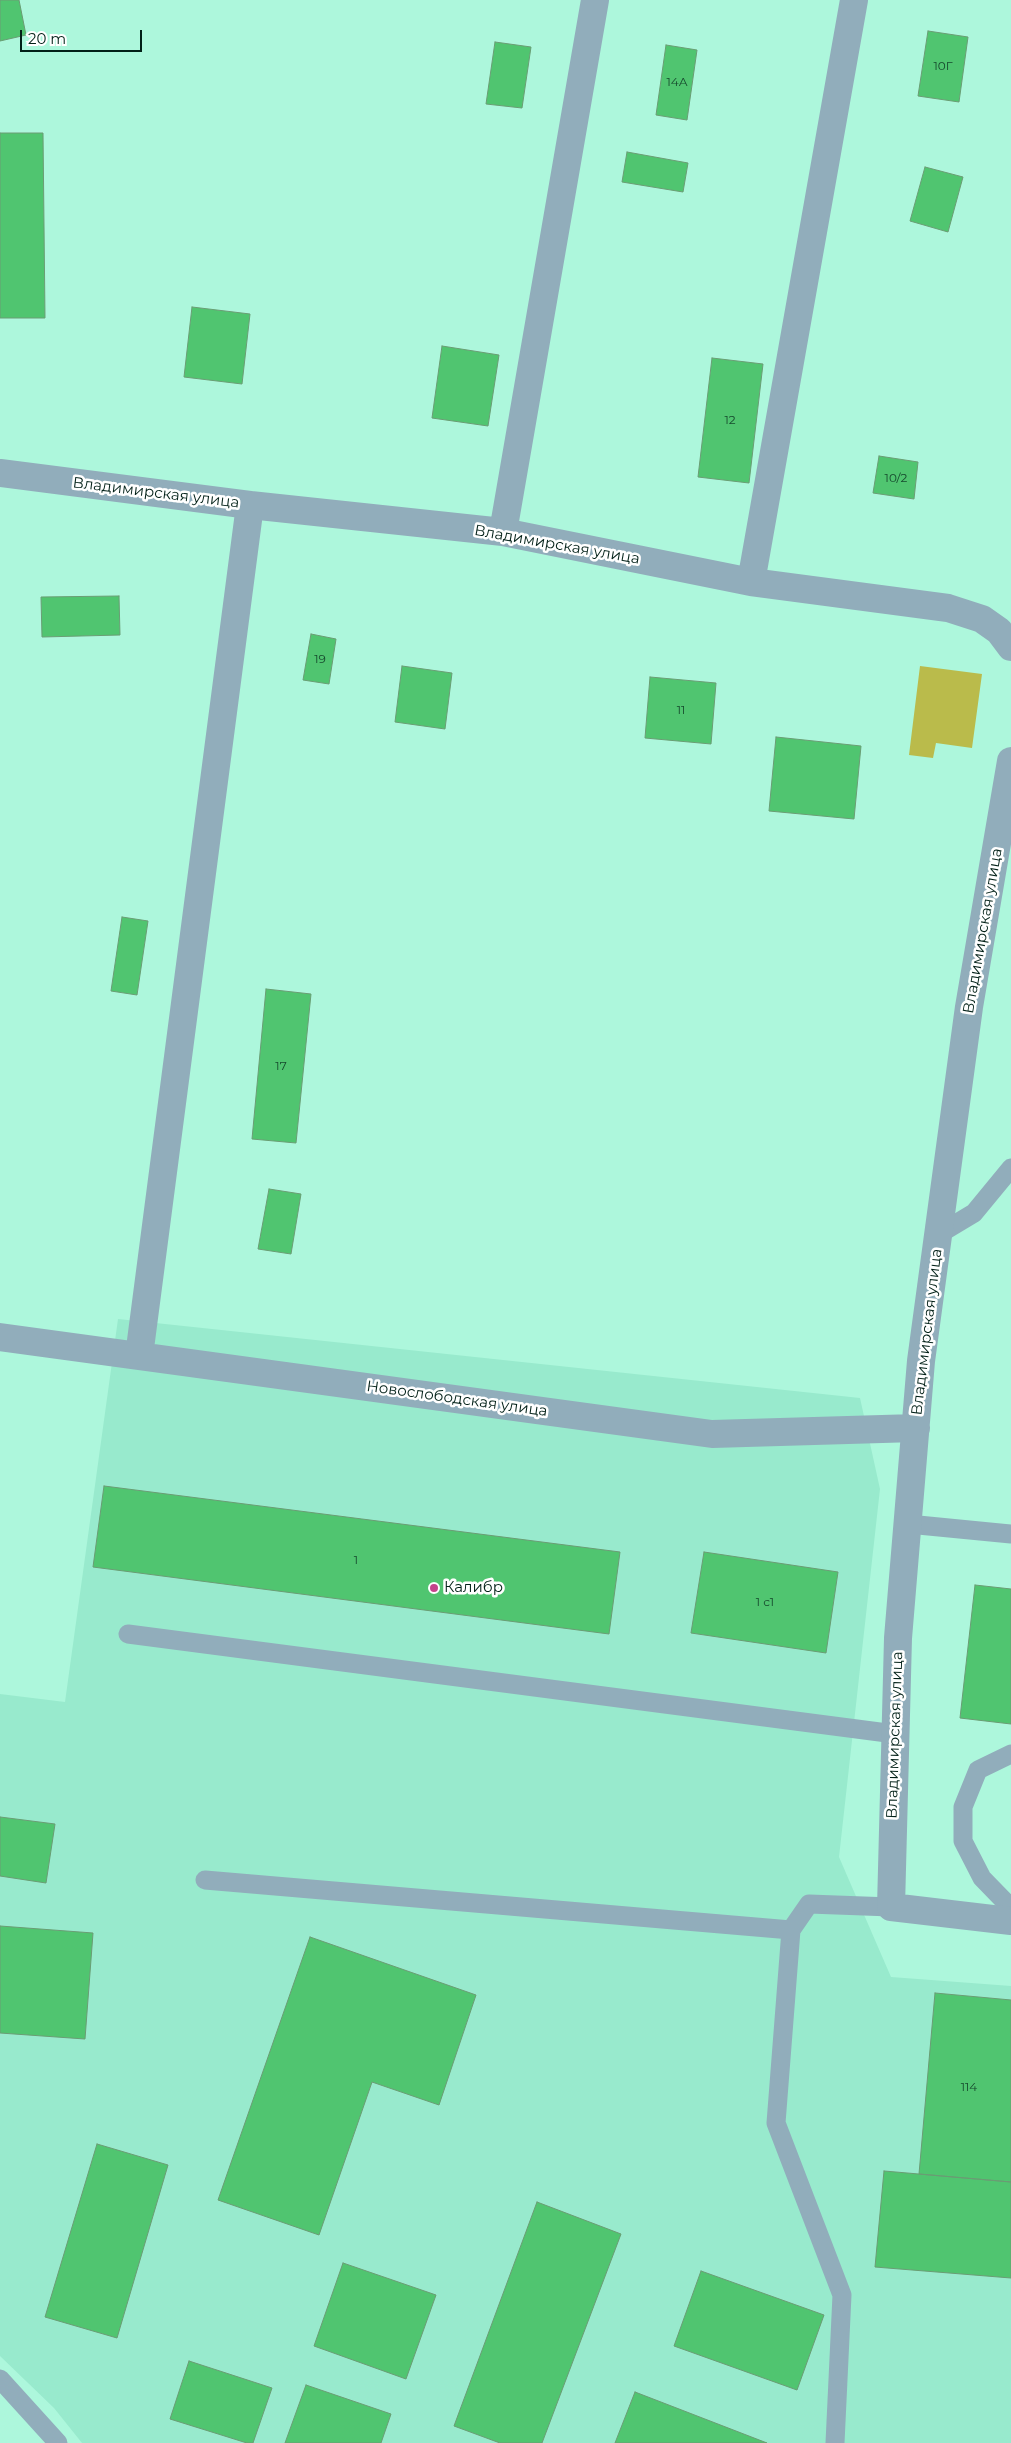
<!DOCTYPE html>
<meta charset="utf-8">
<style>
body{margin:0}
#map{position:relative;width:1011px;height:2443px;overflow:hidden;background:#adf7dc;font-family:Montserrat,sans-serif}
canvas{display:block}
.scale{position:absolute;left:20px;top:30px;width:122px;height:22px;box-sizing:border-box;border:2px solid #022017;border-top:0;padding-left:6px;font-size:15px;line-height:18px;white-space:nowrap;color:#022017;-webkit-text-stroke:4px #fff;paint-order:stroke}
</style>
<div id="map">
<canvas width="1011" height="2443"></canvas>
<div class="scale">20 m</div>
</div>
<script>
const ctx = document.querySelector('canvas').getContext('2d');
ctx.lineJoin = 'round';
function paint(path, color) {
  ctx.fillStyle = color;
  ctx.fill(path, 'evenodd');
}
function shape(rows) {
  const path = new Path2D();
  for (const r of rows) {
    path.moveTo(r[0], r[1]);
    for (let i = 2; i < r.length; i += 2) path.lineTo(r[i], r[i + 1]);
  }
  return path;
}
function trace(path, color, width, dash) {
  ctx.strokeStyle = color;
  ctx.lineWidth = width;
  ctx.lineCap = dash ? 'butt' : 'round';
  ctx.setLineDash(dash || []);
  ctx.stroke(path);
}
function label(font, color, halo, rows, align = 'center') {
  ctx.font = font + ' Montserrat,sans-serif';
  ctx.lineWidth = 5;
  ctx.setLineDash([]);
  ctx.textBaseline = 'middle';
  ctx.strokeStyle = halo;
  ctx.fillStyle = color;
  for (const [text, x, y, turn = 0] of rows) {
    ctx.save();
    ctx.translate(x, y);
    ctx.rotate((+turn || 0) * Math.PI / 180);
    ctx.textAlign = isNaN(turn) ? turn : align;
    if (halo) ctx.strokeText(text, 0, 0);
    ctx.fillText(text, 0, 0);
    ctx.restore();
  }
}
const built = shape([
 [118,1319,860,1398,880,1489,839,1857,891,1977,1011,1986,1011,2443,82,2443,54,2408,0,2356,0,1694,65,1702]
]);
const green = shape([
 [920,666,982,674,972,748,936,743,933,758,909,755]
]);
const building = shape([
 [0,0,19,0,26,35,0,41,0,0],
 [928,31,968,37,959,102,918,96,928,31],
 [495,42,531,47,522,108,486,104,495,42],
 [666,45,697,50,687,120,656,115,666,45],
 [0,133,43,133,45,318,0,318,0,133],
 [627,152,688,163,683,192,622,182,627,152],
 [925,167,963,177,948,232,910,221,925,167],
 [192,307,250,314,242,384,184,377,192,307],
 [442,346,499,355,488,426,432,418,442,346],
 [712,358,763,364,749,483,698,477,712,358],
 [879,456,918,462,914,499,873,493,879,456],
 [119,596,120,635,42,637,41,597,119,596],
 [311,634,336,639,329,684,303,680,311,634],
 [402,666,452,673,445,729,395,722,402,666],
 [650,677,716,683,711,744,645,738,650,677],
 [776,737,861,746,854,819,769,811,776,737],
 [122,917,148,921,137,995,111,991,122,917],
 [266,989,311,994,296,1143,252,1139,266,989],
 [269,1189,301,1194,291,1254,258,1249,269,1189],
 [104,1486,620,1552,609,1634,93,1567,104,1486],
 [704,1552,838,1572,826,1653,691,1633,704,1552],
 [975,1585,1011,1589,1011,1724,960,1718,975,1585],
 [0,1817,55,1824,46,1883,0,1876,0,1817],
 [0,1926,93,1933,85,2039,0,2033,0,1926],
 [310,1937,476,1995,439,2105,372,2082,319,2235,218,2200,310,1937],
 [935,1993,1011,2000,1011,2182,919,2174,935,1993],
 [97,2144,168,2165,117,2338,45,2317,97,2144],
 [884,2171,1011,2182,1011,2278,875,2267,884,2171],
 [537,2202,621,2234,542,2443,500,2443,454,2426,537,2202],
 [343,2263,436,2295,406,2379,314,2346,343,2263],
 [701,2271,824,2315,797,2390,674,2346,701,2271],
 [189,2361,272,2388,253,2443,247,2443,170,2419,189,2361],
 [306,2385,391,2414,381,2443,285,2443,306,2385],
 [635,2392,767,2443,615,2443,635,2392]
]);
const lane = shape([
 [939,1234,974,1213,1011,1168],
 [908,1524,1011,1534],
 [128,1634,895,1734],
 [1011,1754,978,1770,963,1807,963,1841,982,1878,1011,1908],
 [205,1880,791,1930],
 [0,2379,58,2443],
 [835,2443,842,2295,776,2123,791,1930,809,1904,891,1907]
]);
const street = shape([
 [0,473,250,505,503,532,751,582,948,608,982,619,999,631,1011,647],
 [503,532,595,0],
 [751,582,854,0],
 [1011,761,969,1007,921,1361,898,1638,891,1907,1011,1921],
 [0,1337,712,1434,916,1428],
 [139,1356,250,505]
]);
const markers = [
 [434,1588,5,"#c5438b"]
];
const numberNames = [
 ["10Г",943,66],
 ["14А",677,82],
 ["12",730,420],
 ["10/2",896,478],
 ["19",320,659],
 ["11",681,710],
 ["17",281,1066],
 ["1",356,1560],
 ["1 с1",765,1602],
 ["114",969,2087]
];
const streetNames = [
 ["Владимирская улица",156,493,7],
 ["Владимирская улица",557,545,10],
 ["Владимирская улица",983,931,-80],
 ["Владимирская улица",927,1332,-83],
 ["Новослободская улица",457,1399,8],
 ["Владимирская улица",895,1735,-88]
];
const poiNames = [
 ["Калибр",444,1588]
];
paint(built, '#98eacd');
paint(green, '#babb4b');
paint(building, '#50c570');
trace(building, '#6a9d74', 1);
trace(lane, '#91adbb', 19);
trace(street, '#91adbb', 28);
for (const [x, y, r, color] of markers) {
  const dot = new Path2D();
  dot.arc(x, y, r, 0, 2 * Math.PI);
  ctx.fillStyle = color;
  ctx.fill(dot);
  trace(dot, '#fff', 2);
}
label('12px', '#16492d', null, numberNames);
label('15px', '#022017', '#fff', streetNames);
label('15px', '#022017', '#fff', poiNames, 'left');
</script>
